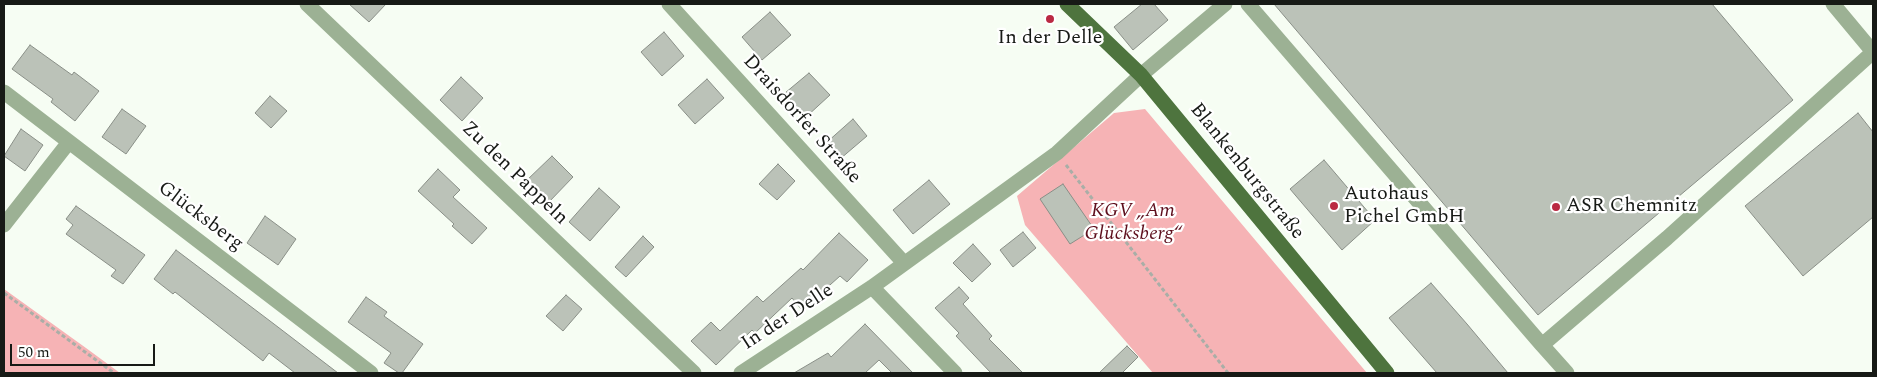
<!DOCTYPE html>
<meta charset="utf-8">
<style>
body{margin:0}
#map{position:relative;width:1877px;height:377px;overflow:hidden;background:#f6fdf3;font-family:Spectral,serif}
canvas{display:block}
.frame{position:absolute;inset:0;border:5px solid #171a16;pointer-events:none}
.scale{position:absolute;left:10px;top:344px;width:145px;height:22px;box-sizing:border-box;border:2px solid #171a16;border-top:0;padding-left:6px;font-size:15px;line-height:18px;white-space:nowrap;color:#171a16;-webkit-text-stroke:4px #fff;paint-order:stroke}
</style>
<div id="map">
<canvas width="1877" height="377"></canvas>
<div class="frame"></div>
<div class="scale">50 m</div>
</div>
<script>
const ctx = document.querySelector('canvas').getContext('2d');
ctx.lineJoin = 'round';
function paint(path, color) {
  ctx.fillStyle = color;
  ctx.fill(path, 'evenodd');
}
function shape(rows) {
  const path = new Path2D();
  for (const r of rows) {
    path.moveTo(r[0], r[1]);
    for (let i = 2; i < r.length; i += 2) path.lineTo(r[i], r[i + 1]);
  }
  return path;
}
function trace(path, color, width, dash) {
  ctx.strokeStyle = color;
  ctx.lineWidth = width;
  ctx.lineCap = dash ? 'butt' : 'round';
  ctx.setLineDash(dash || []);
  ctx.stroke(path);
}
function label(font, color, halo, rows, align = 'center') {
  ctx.font = font + ' Spectral,serif';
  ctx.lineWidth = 4.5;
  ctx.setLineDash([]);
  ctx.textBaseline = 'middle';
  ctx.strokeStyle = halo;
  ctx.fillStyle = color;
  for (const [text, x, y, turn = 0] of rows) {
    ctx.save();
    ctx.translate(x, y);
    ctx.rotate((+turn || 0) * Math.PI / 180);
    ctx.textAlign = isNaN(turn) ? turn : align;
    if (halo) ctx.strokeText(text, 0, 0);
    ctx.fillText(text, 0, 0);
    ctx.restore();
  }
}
const green = shape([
 [1145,109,1367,373,1153,373,1025,225,1017,196,1114,113],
 [4,289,86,348,120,373,4,373]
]);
const building = shape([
 [349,4,386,4,369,22,349,4],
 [1142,4,1154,4,1168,20,1133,50,1114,27,1142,4],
 [1274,4,1712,4,1793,100,1538,315,1274,4],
 [770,12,791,35,762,60,742,37,770,12],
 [664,32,684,56,662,76,641,52,664,32],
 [30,45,72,75,74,72,99,91,75,121,51,102,53,99,12,69,30,45],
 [809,73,830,95,806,117,785,93,809,73],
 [461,77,483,98,462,121,440,100,461,77],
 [707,79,724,98,695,124,678,105,707,79],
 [270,96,287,111,271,128,255,113,270,96],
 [122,109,146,126,126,154,102,137,122,109],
 [1858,113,1873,132,1873,217,1803,276,1745,206,1858,113],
 [853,119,867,136,840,159,826,143,853,119],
 [21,129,43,145,25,171,4,156,21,129],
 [552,156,573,177,548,203,526,181,552,156],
 [1324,160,1375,220,1342,250,1290,189,1324,160],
 [778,164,795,181,777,200,759,184,778,164],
 [438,169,460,190,453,197,487,228,472,244,452,226,454,224,418,191,438,169],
 [929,180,950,204,913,234,893,210,929,180],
 [1063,184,1094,229,1070,244,1040,199,1063,184],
 [599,188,620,207,590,241,569,222,599,188],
 [76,206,145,255,123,284,111,276,116,270,66,234,73,225,66,219,76,206],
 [265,216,296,239,278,265,247,243,265,216],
 [1023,232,1036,248,1013,267,1000,250,1023,232],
 [839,233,868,260,847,282,840,276,802,310,792,298,755,333,752,330,716,365,691,341,711,322,720,331,757,296,763,302,801,268,803,270,839,233],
 [643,236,654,247,626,277,615,267,643,236],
 [973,244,991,264,972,282,953,263,973,244],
 [176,250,274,324,338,373,295,373,269,353,263,361,175,292,173,294,154,279,176,250],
 [1431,283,1467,324,1508,373,1437,373,1389,318,1431,283],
 [959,287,969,298,963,304,992,336,989,339,1023,373,991,373,956,336,959,333,935,308,959,287],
 [566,295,582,309,563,331,546,316,566,295],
 [366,297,387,312,384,316,423,344,402,373,399,373,384,363,391,353,348,322,366,297],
 [865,324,913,373,892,373,879,360,865,373,794,373,828,353,831,357,865,324],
 [1127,346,1138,357,1122,373,1099,373,1127,346]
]);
const path = shape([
 [1066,165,1228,373],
 [4,293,114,373]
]);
const minor = shape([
 [307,4,694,373],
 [669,4,904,263],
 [1248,4,1542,345,1667,238,1873,52],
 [1833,4,1873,52],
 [4,92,371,373],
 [4,225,69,142],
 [872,287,955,373],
 [1542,345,1567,373],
 [741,373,872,287,1057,153,1141,75,1225,4]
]);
const major = shape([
 [1067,4,1141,75,1387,373]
]);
const markers = [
 [1050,19,5,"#ba2942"],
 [1334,206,5,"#ba2942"],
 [1556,207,5,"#ba2942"]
];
const poiNames = [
 ["In der Delle",1050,39,"center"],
 ["Autohaus",1344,195],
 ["Pichel GmbH",1344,218],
 ["ASR Chemnitz",1566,207]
];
const streetNames = [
 ["Draisdorfer Straße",801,120,48],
 ["Blankenburgstraße",1246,172,51],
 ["Zu den Pappeln",514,174,44],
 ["Glücksberg",200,217,37],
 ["In der Delle",788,318,-33]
];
const parkNames = [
 ["KGV „Am",1133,212],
 ["Glücksberg“",1133,235]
];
paint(green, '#f6b3b5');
paint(building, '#bbc2b8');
trace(building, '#898f87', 1);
trace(path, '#a9aea7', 3, [4, 2.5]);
trace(minor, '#9cb194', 15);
trace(major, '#4e743e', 15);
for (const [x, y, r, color] of markers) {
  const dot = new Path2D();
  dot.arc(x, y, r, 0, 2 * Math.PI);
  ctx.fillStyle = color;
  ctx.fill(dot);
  trace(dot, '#fff', 2);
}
label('20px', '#171a16', '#fff', poiNames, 'left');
label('20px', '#171a16', '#fff', streetNames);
label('italic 20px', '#5e0f1d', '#fff', parkNames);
</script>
